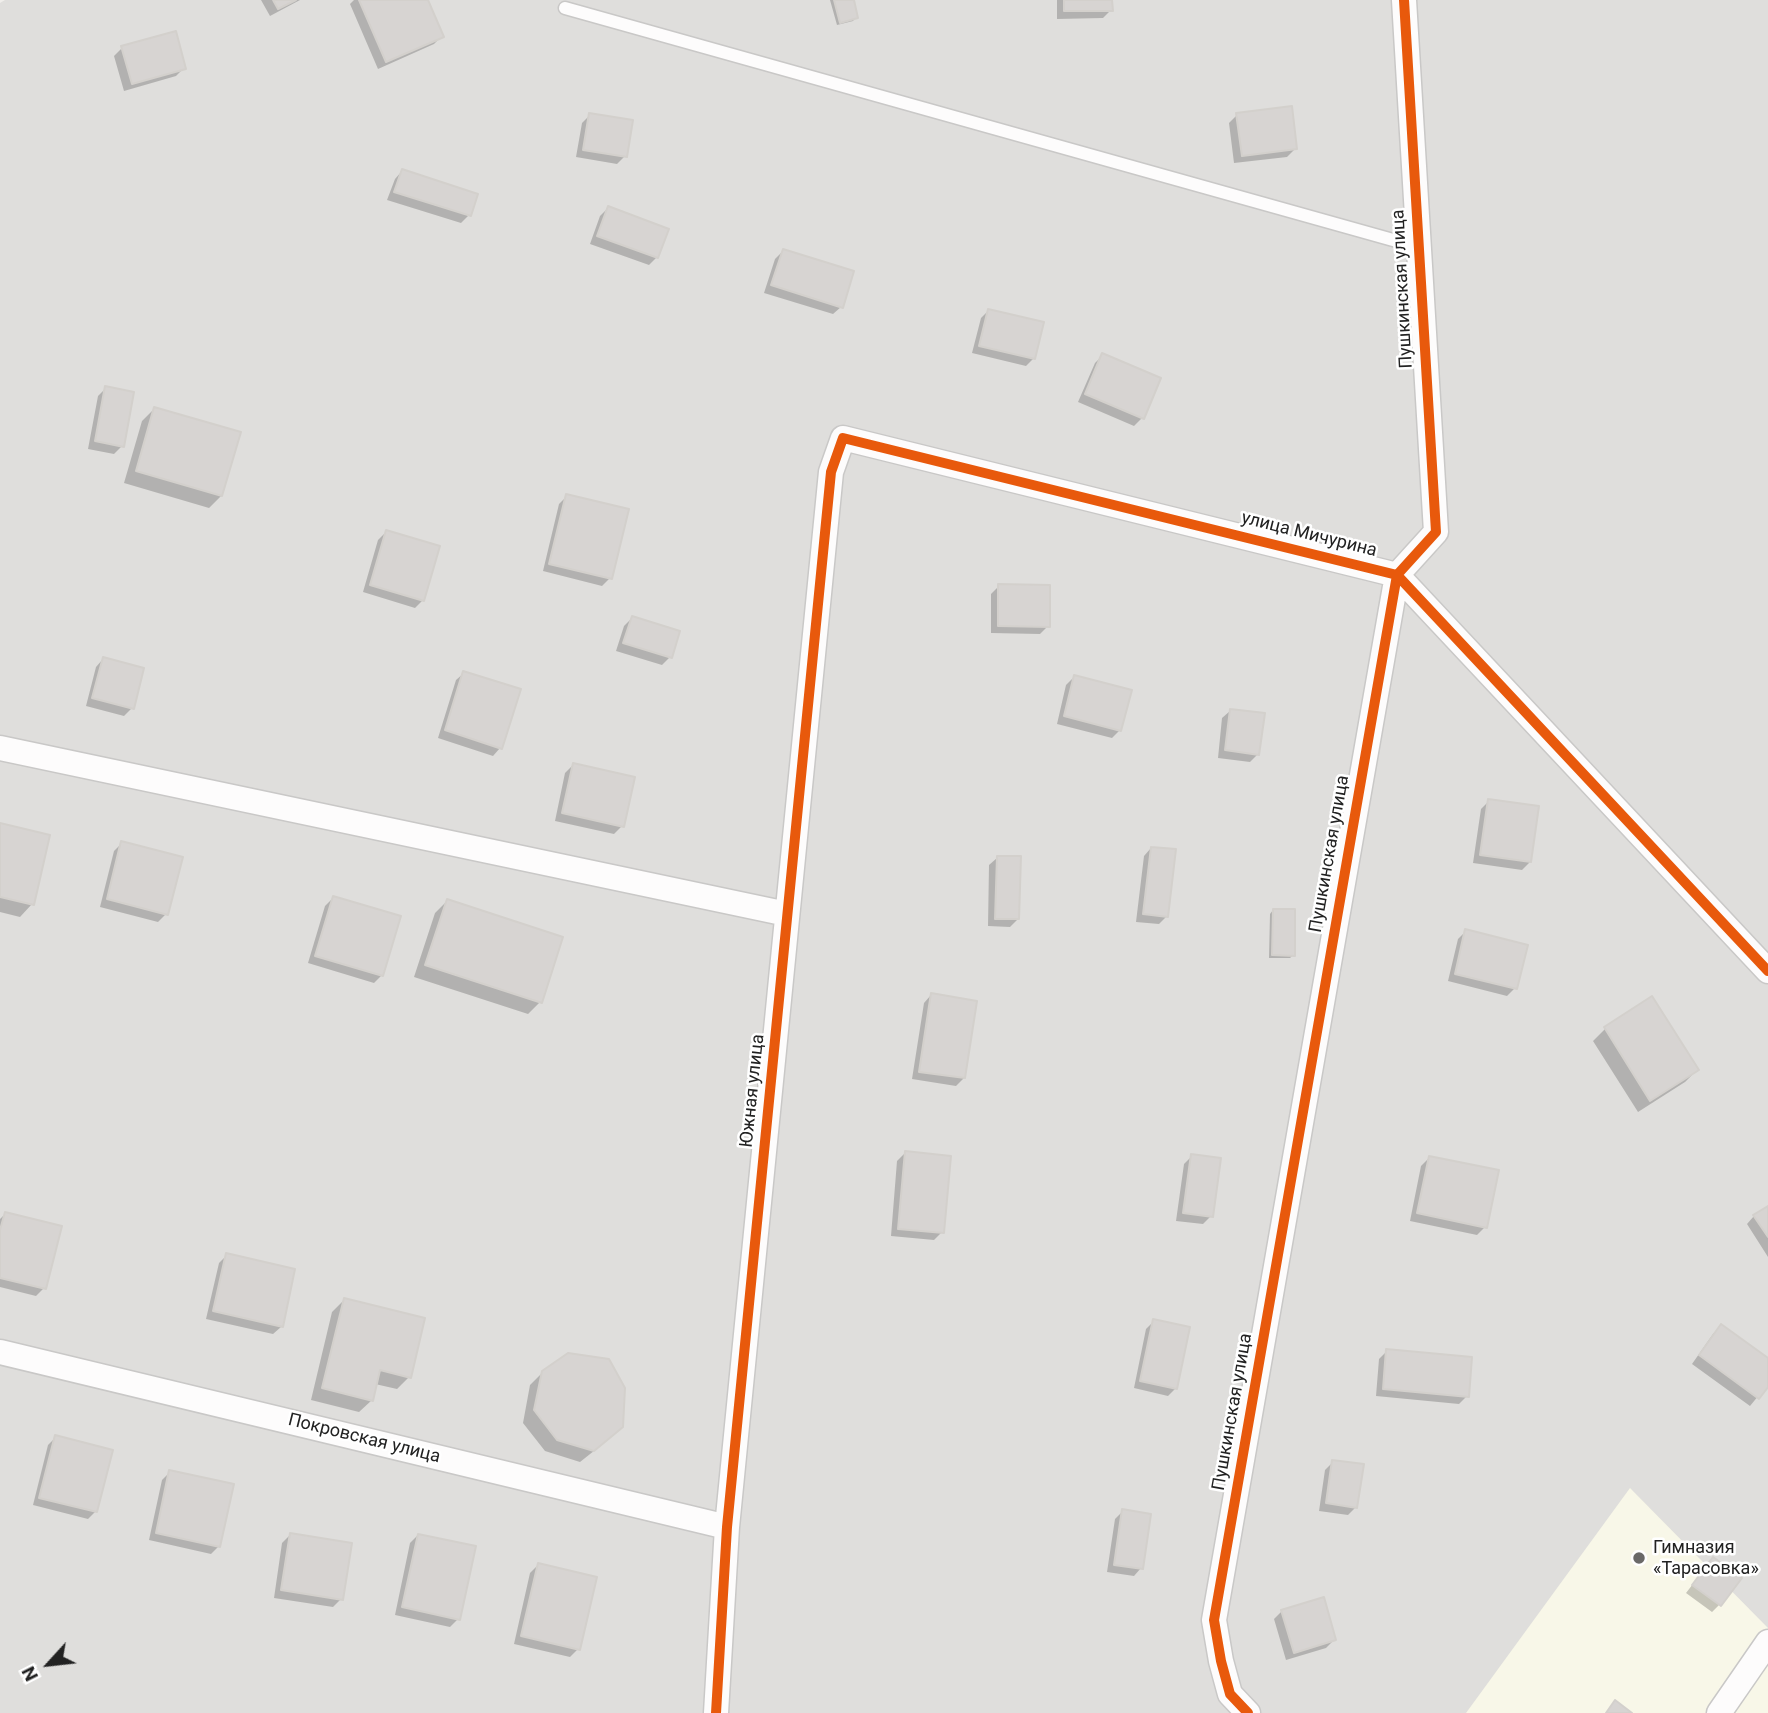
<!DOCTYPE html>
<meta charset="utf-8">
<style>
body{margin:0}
#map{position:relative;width:1768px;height:1713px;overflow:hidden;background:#f0eeeb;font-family:Roboto,sans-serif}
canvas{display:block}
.north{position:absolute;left:14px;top:1629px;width:70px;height:70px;-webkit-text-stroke:5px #fff;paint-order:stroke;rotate:243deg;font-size:19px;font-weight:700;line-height:28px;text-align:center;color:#222}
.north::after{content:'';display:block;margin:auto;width:24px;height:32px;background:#222;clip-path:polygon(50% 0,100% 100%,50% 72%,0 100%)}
</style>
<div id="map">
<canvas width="1768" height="1713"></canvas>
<div class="north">N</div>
</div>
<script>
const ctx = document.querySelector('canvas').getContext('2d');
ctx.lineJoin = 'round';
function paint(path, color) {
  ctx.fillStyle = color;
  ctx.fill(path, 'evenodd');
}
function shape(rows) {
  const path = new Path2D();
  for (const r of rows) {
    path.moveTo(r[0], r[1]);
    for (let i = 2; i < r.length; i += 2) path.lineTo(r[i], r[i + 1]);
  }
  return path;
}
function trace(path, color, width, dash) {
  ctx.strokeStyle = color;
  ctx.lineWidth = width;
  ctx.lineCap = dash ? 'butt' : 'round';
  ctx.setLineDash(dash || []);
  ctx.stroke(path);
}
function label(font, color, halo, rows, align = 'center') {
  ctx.font = font + ' Roboto,sans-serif';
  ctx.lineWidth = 5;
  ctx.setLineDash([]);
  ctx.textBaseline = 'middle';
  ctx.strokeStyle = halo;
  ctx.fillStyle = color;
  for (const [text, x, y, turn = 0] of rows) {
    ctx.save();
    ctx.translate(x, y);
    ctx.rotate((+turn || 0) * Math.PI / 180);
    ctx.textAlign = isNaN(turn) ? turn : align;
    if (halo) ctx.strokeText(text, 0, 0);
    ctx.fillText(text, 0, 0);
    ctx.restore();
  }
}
const residential = shape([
 [5,0,1768,0,1768,1713,0,1713,0,3]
]);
const education = shape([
 [1630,1488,1768,1628,1768,1713,1466,1713]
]);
const shadow = shape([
 [261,0,300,0,270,16],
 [354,0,426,0,442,36,434,44,378,69,350,4],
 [830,0,852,0,856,17,853,21,837,25],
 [1057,0,1111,0,1111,10,1103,18,1057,19],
 [122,48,184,68,176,76,124,91,114,56],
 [590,115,625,156,617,164,576,157,582,123],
 [1237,115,1295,149,1287,157,1234,163,1229,123],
 [402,171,469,215,461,223,387,200,395,179],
 [608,208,657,257,649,265,590,244,600,216],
 [783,251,841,307,833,314,764,293,775,259],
 [989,310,1034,358,1026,366,972,353,981,318],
 [1103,355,1142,418,1134,426,1078,402,1095,363],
 [106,388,122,446,114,454,88,449,98,396],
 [154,409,221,496,209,508,124,483,142,421],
 [567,496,610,578,602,586,543,571,559,504],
 [386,532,423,600,415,608,363,592,378,540],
 [999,586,1048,626,1040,634,991,633,991,594],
 [632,618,670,657,662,665,616,651,624,626],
 [103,659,132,708,124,716,86,706,96,667],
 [464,673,500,748,493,756,438,738,456,680],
 [1074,677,1120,730,1112,738,1057,724,1066,685],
 [1230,711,1258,754,1250,762,1218,758,1222,718],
 [573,765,622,826,614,834,555,821,565,773],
 [1489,801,1530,862,1522,870,1473,863,1481,809],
 [0,825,32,904,20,917,0,912],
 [122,843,166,914,158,922,100,907,114,851],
 [1151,848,1167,916,1159,924,1136,922,1144,856],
 [997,858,1018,919,1010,927,988,926,989,865],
 [333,898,382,975,374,983,308,963,325,906],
 [447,901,540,1002,528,1014,414,977,435,913],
 [1273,910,1293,955,1290,958,1269,958,1270,914],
 [1466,931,1515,988,1507,996,1448,981,1458,939],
 [931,995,964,1078,956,1086,912,1079,924,1003],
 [1652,999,1697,1070,1685,1082,1638,1112,1593,1041,1605,1029],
 [905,1153,942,1232,934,1240,891,1236,897,1161],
 [1192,1156,1211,1216,1203,1224,1176,1221,1184,1164],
 [1429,1158,1485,1227,1477,1235,1410,1221,1421,1166],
 [1768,1208,1768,1257,1747,1224,1754,1216],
 [5,1214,44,1288,36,1296,0,1287,0,1219],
 [227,1255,281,1327,273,1334,206,1319,219,1263],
 [344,1300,409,1377,397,1389,375,1384,372,1400,359,1412,311,1400,332,1312],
 [1154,1321,1176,1388,1168,1396,1134,1388,1146,1329],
 [1721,1326,1768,1360,1768,1384,1750,1406,1692,1364,1713,1334],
 [1387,1351,1467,1396,1459,1404,1376,1396,1379,1359],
 [543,1372,622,1427,609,1439,580,1462,545,1451,523,1423,530,1385],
 [56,1437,96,1511,88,1519,33,1505,48,1445],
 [1333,1462,1356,1507,1348,1515,1319,1511,1325,1470],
 [170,1472,219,1546,211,1554,149,1540,162,1480],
 [1123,1511,1141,1568,1134,1576,1107,1572,1115,1519],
 [290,1535,341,1599,333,1607,274,1598,282,1543],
 [418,1535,458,1619,450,1627,395,1615,410,1543],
 [538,1565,578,1649,570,1657,514,1644,530,1573],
 [1706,1567,1719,1605,1712,1612,1686,1593],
 [1282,1611,1334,1640,1326,1648,1286,1660,1274,1619]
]);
const building = shape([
 [273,0,296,0,278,9,273,0],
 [359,0,428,0,444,37,386,62,359,0],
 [834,0,854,0,858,18,840,23,834,0],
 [1064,0,1112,0,1113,11,1064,11,1064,0],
 [176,31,186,69,132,84,121,46,176,31],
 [1292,106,1297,149,1242,156,1236,113,1292,106],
 [589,113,633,120,627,157,583,150,589,113],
 [402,169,478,194,471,216,394,192,402,169],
 [608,206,669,229,658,258,597,236,608,206],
 [783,249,854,271,843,308,771,285,783,249],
 [988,309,1044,322,1035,359,979,346,988,309],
 [1102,353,1161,378,1144,419,1085,394,1102,353],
 [105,386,134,392,124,447,95,441,105,386],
 [154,407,241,432,222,496,136,471,154,407],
 [566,494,629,509,612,579,549,564,566,494],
 [386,530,440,546,424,601,370,585,386,530],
 [998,584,1050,585,1050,627,998,626,998,584],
 [632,616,680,631,672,658,623,643,632,616],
 [103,657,144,668,134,709,92,698,103,657],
 [463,671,521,689,502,749,445,730,463,671],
 [1074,675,1132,690,1121,731,1064,716,1074,675],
 [1230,709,1265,713,1259,755,1225,750,1230,709],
 [573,763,635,777,624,827,562,813,573,763],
 [1488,799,1539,806,1531,862,1480,855,1488,799],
 [0,823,50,835,34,905,0,897,0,823],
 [121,841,183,857,168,915,107,899,121,841],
 [1151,847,1176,849,1168,917,1143,914,1151,847],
 [997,856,1021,856,1019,919,995,919,997,856],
 [333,896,401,916,383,976,315,956,333,896],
 [447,899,563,937,542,1003,425,965,447,899],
 [1273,909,1295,909,1295,956,1272,955,1273,909],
 [1465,929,1528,945,1517,989,1455,974,1465,929],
 [931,993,977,1001,965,1078,919,1072,931,993],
 [1652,996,1699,1070,1650,1101,1604,1027,1652,996],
 [905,1151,951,1156,944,1233,898,1229,905,1151],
 [1191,1154,1221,1158,1213,1217,1183,1213,1191,1154],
 [1429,1156,1499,1170,1487,1228,1417,1213,1429,1156],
 [1768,1206,1768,1237,1753,1215,1768,1206],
 [5,1212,62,1226,46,1289,0,1278,0,1230,5,1212],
 [226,1253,295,1269,283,1327,213,1311,226,1253],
 [344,1298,425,1318,411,1378,380,1370,373,1401,322,1388,344,1298],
 [1153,1319,1190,1327,1177,1389,1140,1381,1153,1319],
 [1721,1324,1768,1358,1768,1387,1759,1399,1699,1355,1721,1324],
 [1386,1349,1472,1357,1469,1397,1383,1389,1386,1349],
 [568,1353,609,1359,625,1388,623,1427,594,1451,557,1440,534,1410,542,1371,568,1353],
 [55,1435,113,1450,97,1512,39,1498,55,1435],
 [1332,1460,1364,1464,1357,1508,1326,1503,1332,1460],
 [169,1470,234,1484,220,1547,156,1533,169,1470],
 [1122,1509,1151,1514,1143,1569,1114,1565,1122,1509],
 [290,1533,352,1543,343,1600,281,1590,290,1533],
 [418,1534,476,1546,460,1620,402,1607,418,1534],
 [1713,1557,1742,1578,1721,1606,1692,1585,1713,1557],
 [538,1563,597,1577,580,1650,521,1636,538,1563],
 [1324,1597,1336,1640,1294,1653,1281,1610,1324,1597],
 [1615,1700,1632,1713,1606,1713,1615,1700]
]);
const service = shape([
 [565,8,1418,247]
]);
const minor = shape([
 [0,748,787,914],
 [0,1352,727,1527],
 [716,1713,727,1527,831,472,843,438,1397,575,1768,971],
 [1248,1713,1230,1694,1221,1661,1214,1620,1397,575,1436,532,1404,0],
 [1719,1713,1768,1642]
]);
const cycleway = shape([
 [716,1713,727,1527,831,472,843,438,1397,575,1768,971],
 [1248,1713,1230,1694,1221,1661,1214,1620,1397,575,1436,532,1404,0]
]);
const markers = [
 [1639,1558,7,"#6a6968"]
];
const streetNames = [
 ["Пушкинская улица",1403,289,-93],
 ["улица Мичурина",1309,535,14],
 ["Пушкинская улица",1330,854,-80],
 ["Южная улица",753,1091,-84],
 ["Пушкинская улица",1233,1412,-80],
 ["Покровская улица",364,1439,14]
];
const poiNames = [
 ["Гимназия",1653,1548],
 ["«Тарасовка»",1653,1569]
];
paint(residential, '#dfdedc');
paint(education, '#f8f7e8');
paint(shadow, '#0003');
paint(building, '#d7d4d2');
trace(building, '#d3d0cc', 2);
trace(service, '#c9c8c7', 15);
trace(minor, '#c9c8c7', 27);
trace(service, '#fdfcfc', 12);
trace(minor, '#fdfcfc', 24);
trace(cycleway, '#e8590c', 10);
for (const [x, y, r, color] of markers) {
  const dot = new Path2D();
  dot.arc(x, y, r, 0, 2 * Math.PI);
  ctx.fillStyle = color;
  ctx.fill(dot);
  trace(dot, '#fff', 2.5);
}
label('18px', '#222', '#fff', streetNames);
label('18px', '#222', '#fff', poiNames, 'left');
</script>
